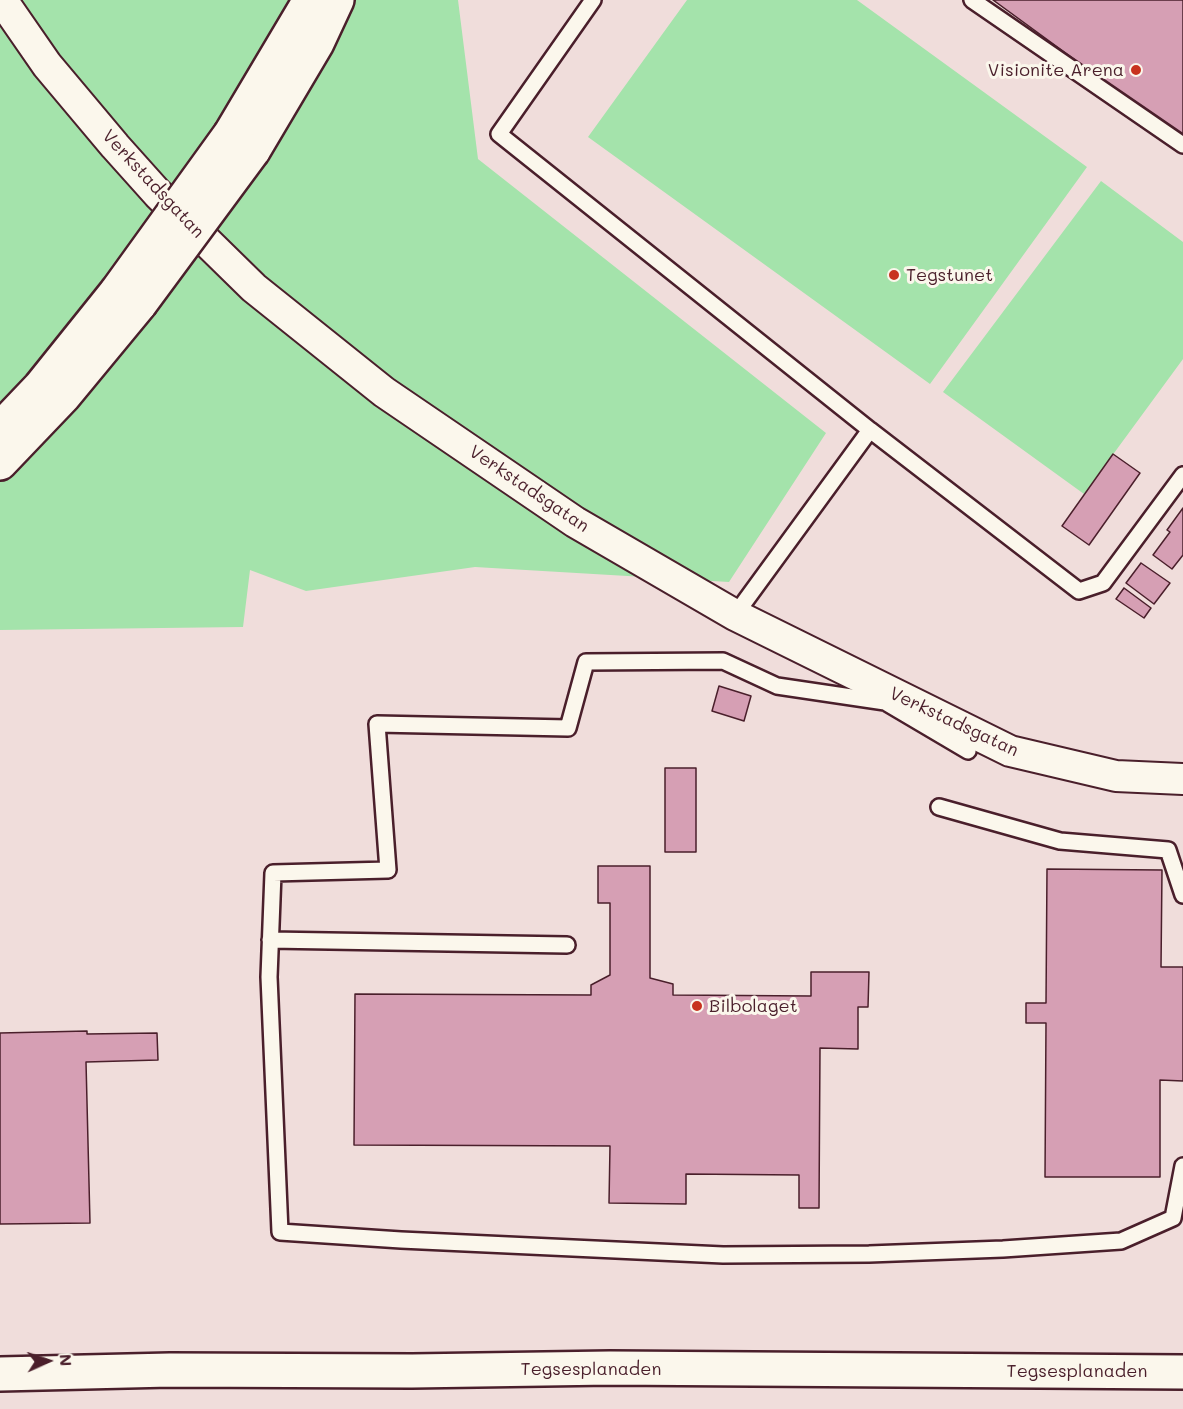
<!DOCTYPE html>
<style>
body{margin:0}
#map{position:relative;width:1183px;height:1409px;overflow:hidden;background:#f0dddb;font-family:Mali,sans-serif}
canvas{display:block}
.north{position:absolute;left:18px;top:1331px;width:60px;height:60px;-webkit-text-stroke:4px #fbf7ec;paint-order:stroke;rotate:87deg;font-size:16px;font-weight:700;line-height:24px;text-align:center;color:#4a1f2b}
.north::after{content:'';display:block;margin:auto;width:21px;height:27px;background:#4a1f2b;clip-path:polygon(50% 0,100% 100%,50% 72%,0 100%)}
</style>
<div id="map">
<canvas width="1183" height="1409"></canvas>
<div class="north">N</div>
</div>
<script>
const ctx = document.querySelector('canvas').getContext('2d');
ctx.lineJoin = 'round';
function paint(path, color) {
  ctx.fillStyle = color;
  ctx.fill(path, 'evenodd');
}
function shape(rows) {
  const path = new Path2D();
  for (const r of rows) {
    path.moveTo(r[0], r[1]);
    for (let i = 2; i < r.length; i += 2) path.lineTo(r[i], r[i + 1]);
  }
  return path;
}
function trace(path, color, width, dash) {
  ctx.strokeStyle = color;
  ctx.lineWidth = width;
  ctx.lineCap = dash ? 'butt' : 'round';
  ctx.setLineDash(dash || []);
  ctx.stroke(path);
}
function label(font, color, halo, rows, align = 'center') {
  ctx.font = font + ' Mali,sans-serif';
  ctx.lineWidth = 6;
  ctx.setLineDash([]);
  ctx.textBaseline = 'middle';
  ctx.strokeStyle = halo;
  ctx.fillStyle = color;
  for (const [text, x, y, turn = 0] of rows) {
    ctx.save();
    ctx.translate(x, y);
    ctx.rotate((+turn || 0) * Math.PI / 180);
    ctx.textAlign = isNaN(turn) ? turn : align;
    if (halo) ctx.strokeText(text, 0, 0);
    ctx.fillText(text, 0, 0);
    ctx.restore();
  }
}
const green = shape([
 [0,0,458,0,478,159,826,433,729,582,475,567,306,591,250,570,243,627,0,630],
 [687,0,857,0,1087,167,930,384,588,137],
 [1101,181,1183,242,1183,359,1084,494,943,392]
]);
const building = shape([
 [993,0,1183,0,1183,139,993,0],
 [1113,454,1140,473,1089,545,1062,526,1113,454],
 [1183,508,1183,555,1172,569,1153,555,1170,532,1167,530,1183,508],
 [1141,563,1170,583,1154,604,1126,583,1141,563],
 [1124,588,1151,608,1144,618,1116,599,1124,588],
 [719,686,751,696,744,721,712,711,719,686],
 [665,768,696,768,696,852,665,852,665,768],
 [598,866,650,866,650,978,673,984,673,995,811,996,811,972,869,972,868,1007,858,1007,858,1049,820,1048,819,1208,799,1208,799,1175,686,1174,686,1204,609,1203,610,1146,354,1145,355,994,591,995,591,985,610,975,610,903,598,903,598,866],
 [1047,869,1162,870,1161,967,1183,967,1183,1081,1160,1080,1160,1177,1045,1177,1046,1023,1026,1023,1026,1003,1046,1003,1047,869],
 [87,1031,87,1034,157,1033,158,1060,86,1062,90,1223,0,1224,0,1033,87,1031]
]);
const lane = shape([
 [593,0,499,134,870,430],
 [972,0,1183,145],
 [735,615,870,430,1079,591,1103,583,1183,475],
 [968,751,885,702,777,686,723,661,586,662,568,728,377,724,388,870,273,873,269,977,280,1232,401,1240,723,1255,869,1254,1003,1249,1121,1241,1173,1218,1183,1166],
 [939,807,1060,841,1168,850,1183,895],
 [270,940,567,945]
]);
const street = shape([
 [2,0,47,65,115,146,158,194,254,288,384,392,575,522,735,615,1010,751,1116,776,1183,779]
]);
const secondary = shape([
 [0,1374,170,1370,412,1371,610,1368,1183,1372]
]);
const highway = shape([
 [231,133,310,0],
 [253,151,317,43,337,0],
 [0,429,40,387,117,291],
 [0,463,64,396,140,304]
]);
const highwayBridge = shape([
 [117,291,231,133],
 [140,304,253,151]
]);
const markers = [
 [1136,70,6,"#c8321e"],
 [894,275,6,"#c8321e"],
 [697,1006,6,"#c8321e"]
];
const poiNames = [
 ["Visionite Arena",1124,70,"right"],
 ["Tegstunet",906,275],
 ["Bilbolaget",709,1006]
];
const streetNames = [
 ["Verkstadsgatan",153,184,47],
 ["Verkstadsgatan",529,489,34],
 ["Verkstadsgatan",954,722,25],
 ["Tegsesplanaden",591,1369],
 ["Tegsesplanaden",1077,1371]
];
paint(green, '#a4e3ab');
paint(building, '#d69fb4');
trace(building, '#4a1f2b', 1.5);
trace(lane, '#4a1f2b', 20);
trace(street, '#4a1f2b', 34);
trace(secondary, '#4a1f2b', 38);
trace(highway, '#4a1f2b', 38);
trace(lane, '#fbf7ec', 15);
trace(street, '#fbf7ec', 30);
trace(secondary, '#fbf7ec', 33);
trace(highway, '#fbf7ec', 33);
trace(highwayBridge, '#4a1f2b', 38, []);
trace(highwayBridge, '#fbf7ec', 33);
for (const [x, y, r, color] of markers) {
  const dot = new Path2D();
  dot.arc(x, y, r, 0, 2 * Math.PI);
  ctx.fillStyle = color;
  ctx.fill(dot);
  trace(dot, '#fbf7ec', 2);
}
label('18px', '#4a1f2b', '#fbf7ec', poiNames, 'left');
label('18px', '#4a1f2b', '#fbf7ec', streetNames);
</script>
